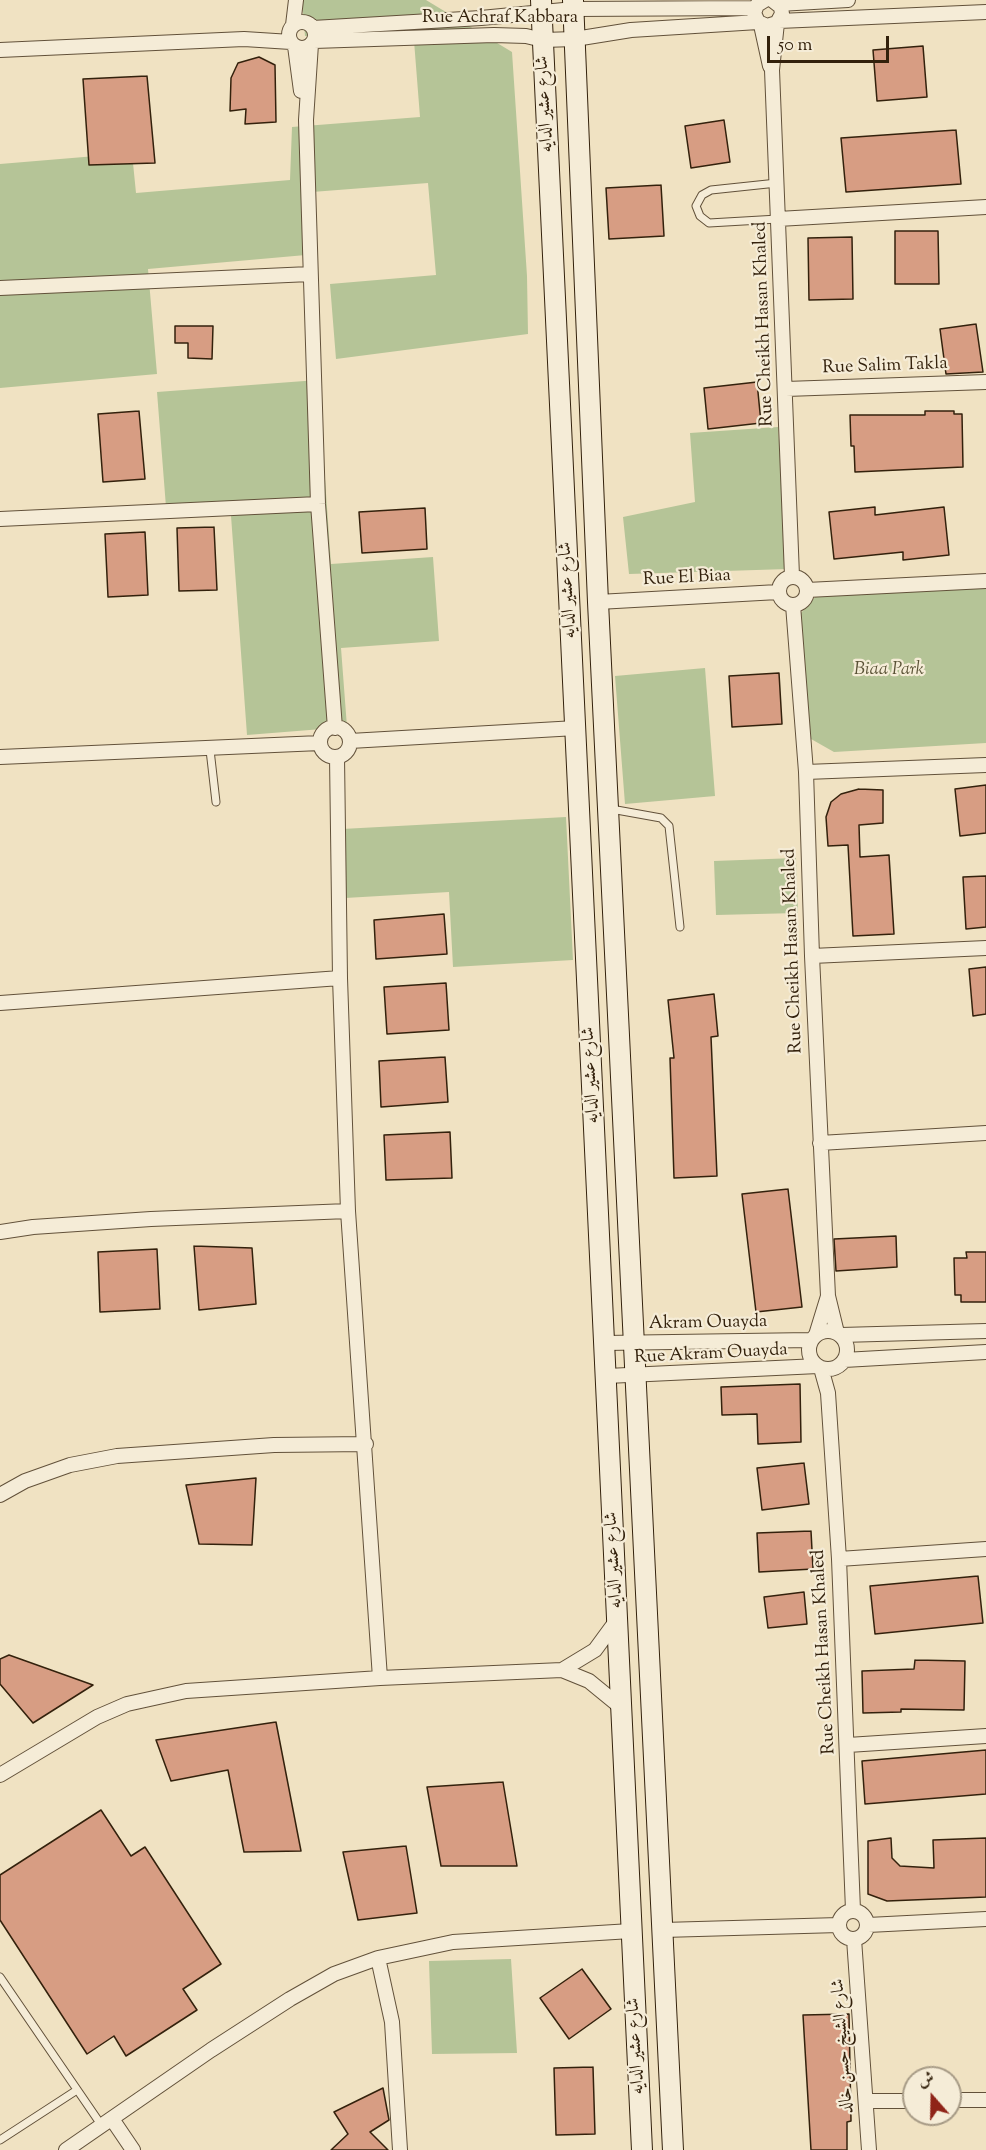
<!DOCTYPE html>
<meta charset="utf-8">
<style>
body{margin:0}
#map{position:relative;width:986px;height:2150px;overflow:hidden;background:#f0e2c2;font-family:"Sorts Mill Goudy",Amiri,serif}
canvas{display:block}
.north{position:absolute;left:902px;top:2066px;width:60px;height:60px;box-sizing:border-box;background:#f5ecd7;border:2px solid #a79b86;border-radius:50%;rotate:340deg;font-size:16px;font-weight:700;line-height:24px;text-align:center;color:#33210c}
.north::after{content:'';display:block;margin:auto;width:21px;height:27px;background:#8f2418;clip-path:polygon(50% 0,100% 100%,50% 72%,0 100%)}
.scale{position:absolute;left:767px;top:36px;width:122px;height:27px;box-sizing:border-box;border:3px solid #33210c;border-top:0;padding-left:8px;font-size:18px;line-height:21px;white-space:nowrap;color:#33210c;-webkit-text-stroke:4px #f5ecd7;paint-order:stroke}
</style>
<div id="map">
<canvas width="986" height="2150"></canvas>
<div class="north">ش</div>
<div class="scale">50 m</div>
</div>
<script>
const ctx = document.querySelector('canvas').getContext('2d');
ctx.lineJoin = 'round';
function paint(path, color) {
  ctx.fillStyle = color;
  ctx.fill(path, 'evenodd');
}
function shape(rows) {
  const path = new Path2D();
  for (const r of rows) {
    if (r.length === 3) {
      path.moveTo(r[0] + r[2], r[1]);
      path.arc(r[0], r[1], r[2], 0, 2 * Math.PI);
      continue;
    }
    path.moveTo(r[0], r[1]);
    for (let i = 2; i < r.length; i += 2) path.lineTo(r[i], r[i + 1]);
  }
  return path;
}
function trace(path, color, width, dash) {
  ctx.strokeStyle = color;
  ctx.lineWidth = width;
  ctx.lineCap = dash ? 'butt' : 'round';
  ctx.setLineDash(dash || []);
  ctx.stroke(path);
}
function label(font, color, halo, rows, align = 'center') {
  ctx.font = font + ' "Sorts Mill Goudy",Amiri,serif';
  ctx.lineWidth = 4.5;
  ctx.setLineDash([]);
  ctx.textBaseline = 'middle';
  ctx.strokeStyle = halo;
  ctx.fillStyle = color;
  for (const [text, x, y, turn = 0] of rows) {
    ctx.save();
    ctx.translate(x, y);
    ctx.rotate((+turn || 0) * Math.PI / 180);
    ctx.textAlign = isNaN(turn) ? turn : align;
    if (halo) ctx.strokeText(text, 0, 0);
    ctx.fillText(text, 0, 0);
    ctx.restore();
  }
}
const green = shape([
 [302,0,426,0,512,52,527,276,528,334,336,359,330,284,436,275,428,183,312,192,317,254,148,269,157,374,0,388,0,164,132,153,136,193,290,180,292,127,420,117,413,28,305,36],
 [318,380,331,564,433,557,439,641,341,648,347,727,247,735,230,502,166,507,157,392],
 [778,427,788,569,629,574,623,517,695,502,690,433],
 [986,588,986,743,834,752,804,735,793,622,816,596],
 [705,668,715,796,625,804,615,676],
 [566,817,573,960,453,967,449,892,345,898,342,829],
 [796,858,798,913,716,915,714,861],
 [511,1959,517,2053,432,2054,429,1961]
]);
const building = shape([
 [923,46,927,97,877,101,873,50,923,46],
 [259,57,275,65,276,122,245,124,246,109,230,111,231,78,238,63,259,57],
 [147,76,155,163,89,165,83,79,147,76],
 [724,120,730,162,691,168,685,126,724,120],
 [956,130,961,184,846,192,841,138,956,130],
 [661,185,664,236,609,239,606,188,661,185],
 [895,231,938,231,939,284,895,284,895,231],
 [852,237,853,299,809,300,808,238,852,237],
 [976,324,983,372,946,374,940,329,976,324],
 [175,326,213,326,212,359,188,358,188,343,175,343,175,326],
 [757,382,761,423,708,429,704,388,757,382],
 [139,411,145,479,103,482,98,414,139,411],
 [925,411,954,411,954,414,962,414,963,467,855,472,854,446,851,446,850,415,925,415,925,411],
 [875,507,875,515,944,507,949,555,903,560,903,552,834,559,829,512,875,507],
 [425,508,427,549,362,553,359,512,425,508],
 [214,527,217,590,179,591,177,528,214,527],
 [145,532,148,595,108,597,105,534,145,532],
 [779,673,782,724,732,727,729,676,779,673],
 [986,785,986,833,960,836,955,789,986,785],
 [859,789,883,790,883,823,859,825,860,857,889,855,894,934,853,936,848,845,828,846,826,817,831,802,841,794,859,789],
 [986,876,986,927,966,929,963,877,986,876],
 [444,914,447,954,376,959,374,920,444,914],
 [986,967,986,1014,973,1016,969,969,986,967],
 [446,983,449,1030,387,1034,384,987,446,983],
 [714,994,718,1036,711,1037,717,1176,674,1178,670,1058,674,1058,668,1000,714,994],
 [445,1057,448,1102,381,1107,379,1061,445,1057],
 [450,1132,452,1178,386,1180,384,1135,450,1132],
 [788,1189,802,1307,756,1312,742,1194,788,1189],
 [896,1236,897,1267,836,1271,834,1239,896,1236],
 [194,1246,252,1248,256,1304,199,1310,194,1246],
 [157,1249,160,1309,100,1312,98,1252,157,1249],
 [966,1252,986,1252,986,1302,961,1302,961,1295,955,1295,954,1258,967,1258,966,1252],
 [800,1384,801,1442,758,1444,757,1414,722,1415,721,1387,800,1384],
 [804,1463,809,1504,762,1510,757,1468,804,1463],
 [256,1478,252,1545,199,1544,186,1485,256,1478],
 [811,1531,813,1569,759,1572,757,1533,811,1531],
 [978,1576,983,1623,875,1634,870,1586,978,1576],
 [804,1592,807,1624,768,1628,764,1597,804,1592],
 [9,1655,93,1685,33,1723,0,1684,0,1659,9,1655],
 [915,1660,965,1661,964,1710,901,1709,901,1712,863,1713,862,1671,914,1669,915,1660],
 [276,1722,301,1851,244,1852,228,1770,171,1781,156,1740,276,1722],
 [986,1750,986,1794,865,1804,862,1761,986,1750],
 [503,1782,517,1866,441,1866,427,1787,503,1782],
 [101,1810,131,1856,145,1847,221,1964,183,1989,197,2010,126,2056,114,2036,87,2054,0,1920,0,1875,101,1810],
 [891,1838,892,1858,900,1866,934,1868,933,1840,986,1838,986,1897,887,1901,868,1894,868,1841,891,1838],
 [406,1846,417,1913,358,1920,343,1852,406,1846],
 [582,1969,611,2009,569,2039,540,1998,582,1969],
 [849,2014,851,2121,847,2122,847,2150,811,2150,803,2015,849,2014],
 [593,2067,595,2134,556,2135,554,2068,593,2067],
 [383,2088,389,2120,370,2132,388,2150,331,2150,348,2134,334,2112,383,2088]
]);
const lane = shape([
 [777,183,711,190,702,195,696,206,700,216,709,223,778,219],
 [210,750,216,802],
 [611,809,661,818,669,826,680,927],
 [0,1977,102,2126],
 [0,2140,77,2090]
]);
const street = shape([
 [765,0,757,5,754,13,758,22,767,26,777,23,782,14,781,7,772,0],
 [779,4,848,0],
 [779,21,986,12],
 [302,35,13],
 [777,23,772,70,792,576],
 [293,25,296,0],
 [761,25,770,66],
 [313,28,481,18,574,9,755,8],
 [314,41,494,35,526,36,543,40,575,39,631,30,758,22],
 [311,44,306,120,318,504,335,728],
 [295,46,301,91],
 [0,50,244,39,291,42],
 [778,219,986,207],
 [0,288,310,274],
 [786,389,986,382],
 [0,519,318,504],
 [793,591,14],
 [807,590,986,581],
 [598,602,778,592],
 [793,605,806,772,812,956,828,1296,837,1333],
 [335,742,15],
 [350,741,576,728],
 [0,757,320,743],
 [337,757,340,978,348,1211,380,1678],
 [806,772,986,765],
 [812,956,986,948],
 [0,1003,340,978],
 [820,1143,986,1133],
 [0,1232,33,1227,151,1219,348,1211],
 [828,1350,19],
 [816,1335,828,1296],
 [841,1335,986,1331],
 [605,1343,811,1340],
 [844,1360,986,1352],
 [821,1368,828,1393,839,1559,853,1910],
 [607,1376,818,1366],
 [0,1495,25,1481,70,1465,117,1456,274,1445,366,1444],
 [839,1559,986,1549],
 [562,1670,595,1650,617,1620],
 [848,1745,986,1736],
 [0,1775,97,1717,127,1704,186,1691,380,1678,562,1670,589,1681,622,1708],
 [853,1925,14],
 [868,1925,986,1919],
 [663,1930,839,1925],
 [854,1939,869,2150],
 [378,1958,392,2022,400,2150],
 [950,2100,986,2100],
 [867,2101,914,2101],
 [112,2119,133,2150],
 [66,2150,211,2050,290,1999,334,1974,378,1958,453,1942,631,1931]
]);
const secondary = shape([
 [541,0,642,2150],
 [573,0,598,602,673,2150]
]);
const streetNames = [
 ["Rue Achraf Kabbara",500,19],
 ["شارع عشير الدايه",546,104,-93],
 ["Rue Cheikh Hasan Khaled",765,324,-92],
 ["Rue Salim Takla",885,367,-2],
 ["Rue El Biaa",687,579,-3],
 ["شارع عشير الدايه",569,590,-93],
 ["Rue Cheikh Hasan Khaled",794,951,-92],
 ["شارع عشير الدايه",592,1075,-93],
 ["Akram Ouayda",708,1324,-1],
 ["Rue Akram Ouayda",711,1355,-3],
 ["شارع عشير الدايه",615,1560,-93],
 ["Rue Cheikh Hasan Khaled",825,1652,-93],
 ["شارع عشير الدايه",637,2046,-93],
 ["شارع الشيخ حسن خالد",844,2046,-94]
];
const parkNames = [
 ["Biaa Park",889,671]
];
paint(green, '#b5c497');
paint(building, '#d79d83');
trace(building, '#33210c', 1.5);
trace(lane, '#62513a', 9);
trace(street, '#62513a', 16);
trace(secondary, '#33210c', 22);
trace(lane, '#f5ecd7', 7);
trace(street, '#f5ecd7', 14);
trace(secondary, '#f5ecd7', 20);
label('18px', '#33210c', '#f5ecd7', streetNames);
label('italic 18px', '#5a5236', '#f5ecd7', parkNames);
</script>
